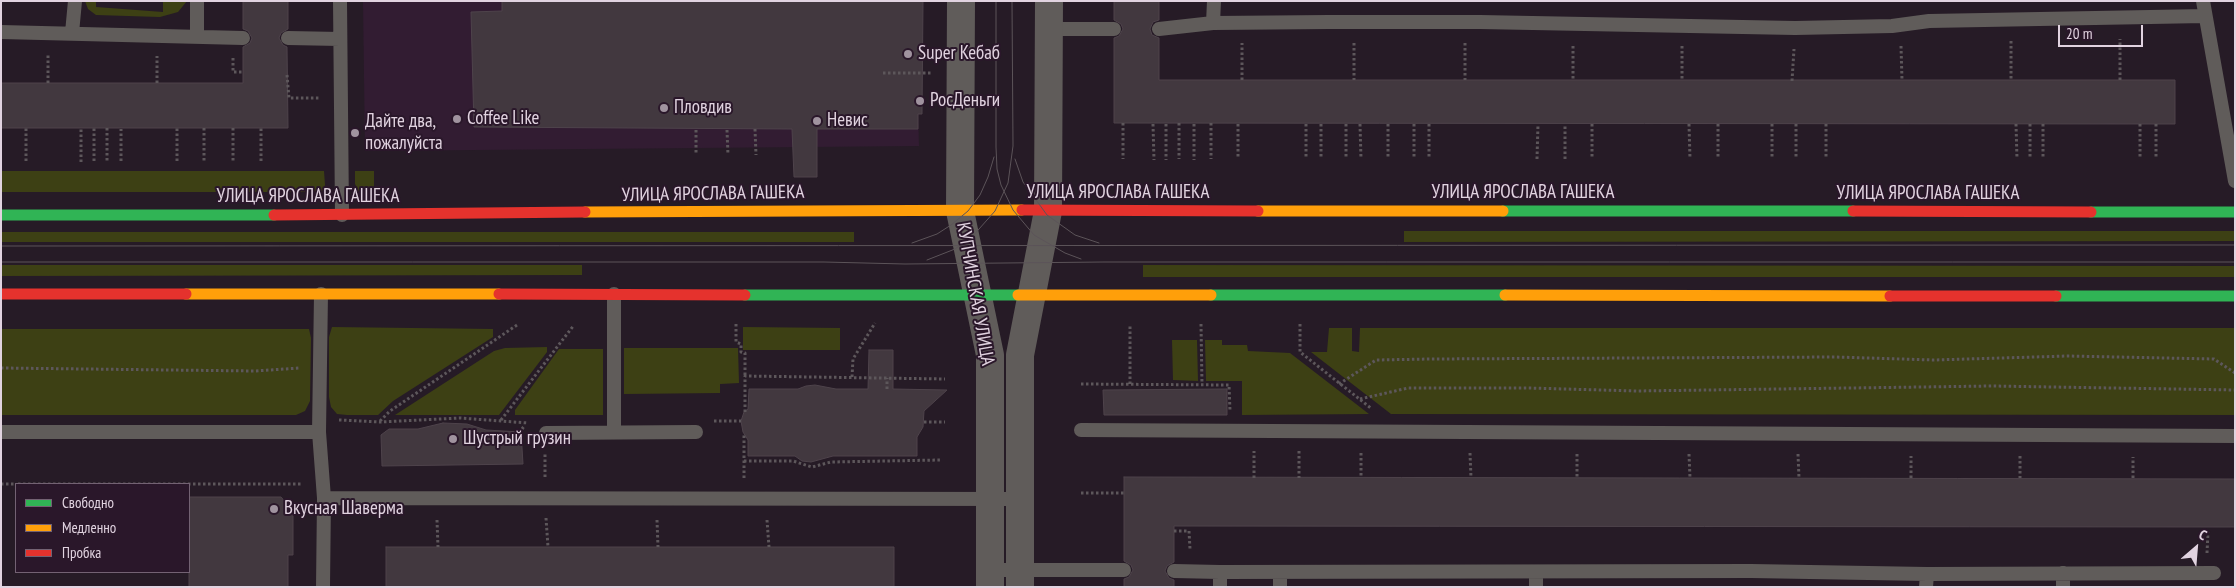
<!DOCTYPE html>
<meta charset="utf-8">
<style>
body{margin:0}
#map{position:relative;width:2236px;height:588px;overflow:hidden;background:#261b26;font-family:"PT Sans Narrow",sans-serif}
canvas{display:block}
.frame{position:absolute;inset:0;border:2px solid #e1d3e0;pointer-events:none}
.legend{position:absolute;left:15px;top:483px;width:175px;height:90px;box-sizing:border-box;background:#2a172a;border:1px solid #736273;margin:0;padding:6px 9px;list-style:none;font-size:15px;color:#e1d3e0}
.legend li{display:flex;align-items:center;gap:10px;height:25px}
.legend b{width:25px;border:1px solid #736273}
.north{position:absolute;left:2171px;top:523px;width:50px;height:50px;-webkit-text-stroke:4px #2a172a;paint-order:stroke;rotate:27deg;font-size:14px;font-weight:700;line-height:20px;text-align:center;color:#e1d3e0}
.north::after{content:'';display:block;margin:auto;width:18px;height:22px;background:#e1d3e0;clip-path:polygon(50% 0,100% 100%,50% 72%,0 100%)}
.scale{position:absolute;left:2058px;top:25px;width:85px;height:22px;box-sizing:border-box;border:2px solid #e1d3e0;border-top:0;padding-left:6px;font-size:15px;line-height:18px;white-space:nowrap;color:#e1d3e0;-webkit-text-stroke:4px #2a172a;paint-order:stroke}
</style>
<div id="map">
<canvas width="2236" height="588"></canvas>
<div class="frame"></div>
<ul class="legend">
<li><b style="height:6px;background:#30b455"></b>Свободно</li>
<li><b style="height:6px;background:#ff9f0a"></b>Медленно</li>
<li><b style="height:6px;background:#e5322d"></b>Пробка</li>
</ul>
<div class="north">С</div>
<div class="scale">20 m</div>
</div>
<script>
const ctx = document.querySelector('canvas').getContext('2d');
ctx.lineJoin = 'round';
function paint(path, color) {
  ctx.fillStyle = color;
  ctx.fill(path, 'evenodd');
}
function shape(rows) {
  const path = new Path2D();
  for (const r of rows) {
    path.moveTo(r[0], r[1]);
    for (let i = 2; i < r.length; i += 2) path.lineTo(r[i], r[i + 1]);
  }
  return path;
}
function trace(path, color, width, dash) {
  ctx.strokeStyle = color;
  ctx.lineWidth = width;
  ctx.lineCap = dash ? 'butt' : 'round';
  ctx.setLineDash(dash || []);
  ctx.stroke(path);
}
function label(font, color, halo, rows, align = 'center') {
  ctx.font = font + ' "PT Sans Narrow",sans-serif';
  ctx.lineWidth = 4;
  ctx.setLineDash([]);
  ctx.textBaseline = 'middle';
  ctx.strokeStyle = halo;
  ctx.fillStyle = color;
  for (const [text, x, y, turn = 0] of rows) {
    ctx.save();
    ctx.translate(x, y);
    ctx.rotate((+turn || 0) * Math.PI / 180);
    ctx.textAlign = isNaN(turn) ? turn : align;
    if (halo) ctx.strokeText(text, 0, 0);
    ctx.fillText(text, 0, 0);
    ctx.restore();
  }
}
const built = shape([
 [363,1,915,1,919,146,365,151]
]);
const green = shape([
 [85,1,96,1,96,7,163,12,163,1,187,1,178,12,160,17,96,15,88,9],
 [1,171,324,171,325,185,322,192,1,192],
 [355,171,374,171,374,192,359,192,355,184],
 [1404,231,2235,231,2235,241,1404,242],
 [1,232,854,232,854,242,1,242],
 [1,265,582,265,582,275,1,276],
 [1143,265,2235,266,2235,277,1143,277],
 [332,327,493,329,493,337,393,401,378,415,347,415,337,414,331,407,329,397,329,337],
 [743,327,840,328,840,350,743,350],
 [1329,328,1352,328,1352,351,1359,352,1360,328,2235,328,2235,415,1391,414,1311,352,1327,352],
 [1,329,309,329,311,338,310,401,305,411,296,415,1,415],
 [1172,340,1197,340,1198,381,1173,380],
 [1205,340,1222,340,1222,345,1247,345,1248,351,1290,353,1369,414,1242,415,1242,381,1206,381],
 [547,347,547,352,499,415,395,415,494,351,505,348],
 [624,348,738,348,739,383,720,384,720,393,624,394],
 [559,349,603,349,603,415,515,415,515,410]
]);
const building = shape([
 [243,1,288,1,288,29,281,33,279,38,283,45,287,47,288,128,1,128,1,83,243,83,243,47,250,43,252,38,248,31,243,29,243,1],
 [502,1,923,1,922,114,918,114,918,129,817,129,817,177,794,177,792,129,474,127,471,12,502,11,502,1],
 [1114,1,1159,1,1159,20,1153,22,1150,29,1152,35,1159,38,1159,80,2175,80,2175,124,1114,123,1114,38,1119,36,1123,29,1121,24,1114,20,1114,1],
 [869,350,893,350,893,389,947,390,924,411,923,427,917,437,917,456,833,456,811,462,802,461,795,456,748,456,748,440,743,432,741,421,744,412,748,409,749,389,798,389,806,386,815,385,836,389,868,389,869,350],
 [1227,389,1227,415,1104,415,1103,390,1227,389],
 [443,423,467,424,486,430,521,432,523,464,382,466,381,435,389,429,418,429,443,423],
 [1124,477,2235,479,2235,527,1174,526,1174,562,1167,566,1165,571,1169,578,1174,580,1174,587,1124,587,1124,579,1129,577,1133,570,1131,565,1124,561,1124,477],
 [189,497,281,497,293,511,293,555,288,555,288,587,189,587,189,497],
 [386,547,894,547,894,587,386,587,386,547]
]);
const path = shape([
 [2011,41,2011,80],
 [1354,43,1354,80],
 [1465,43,1465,80],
 [1573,46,1573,80],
 [1682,46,1682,80],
 [1901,46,1902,80],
 [233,58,233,72,243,72],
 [883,73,932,73],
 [287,75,289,98,320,98],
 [1242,80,1242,43],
 [2120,80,2120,39],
 [1792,81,1794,49],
 [48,83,48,54],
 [157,83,157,56],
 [1123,123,1123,159],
 [1179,123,1179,159],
 [1211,123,1211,159],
 [1153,124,1154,160],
 [1166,124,1166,160],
 [1194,124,1194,160],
 [1238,124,1238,159],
 [1306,124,1306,159],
 [1321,124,1321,159],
 [1346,124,1346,159],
 [1360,124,1361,159],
 [1388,124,1388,159],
 [1414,124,1414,159],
 [1429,124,1429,159],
 [1592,124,1592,159],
 [1689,124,1690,159],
 [1718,124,1718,159],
 [1772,124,1772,159],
 [1796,124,1796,159],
 [1826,124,1826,159],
 [2016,124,2017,159],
 [2030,124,2030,159],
 [2043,124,2043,159],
 [2140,124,2140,159],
 [2156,124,2156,159],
 [107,128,107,161],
 [204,128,204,161],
 [233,128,233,161],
 [755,129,756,155],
 [696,130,696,155],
 [727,130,728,155],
 [1537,159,1538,124],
 [1565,159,1565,124],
 [26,161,26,128],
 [94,161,94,128],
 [121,161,121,129],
 [177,161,177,128],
 [261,161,261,128],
 [81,162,81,128],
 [736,324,736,342,741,344,741,352,745,353,745,376],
 [1201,324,1202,384],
 [1300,324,1300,352,1372,409],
 [1,368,255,371,300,368],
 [852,377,853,359,875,323],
 [1081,384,1229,385,1230,411],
 [1130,384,1130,324],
 [1339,384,1376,360,1431,359,1835,357,1934,360,2068,356,2214,359,2235,373],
 [887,389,887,378],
 [1360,399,1408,388,1529,388,1637,391,1992,386,2235,390],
 [745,412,745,376,945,379],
 [339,420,380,422,460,418,528,423],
 [501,420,574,325],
 [380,421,390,411,517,325],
 [714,421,741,421],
 [924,422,945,422],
 [519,433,525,425],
 [1299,451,1299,478],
 [1361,453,1361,478],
 [1470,453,1471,478],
 [1577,454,1577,478],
 [1689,454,1690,478],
 [1798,454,1799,478],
 [2020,456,2020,478],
 [744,461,793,461,812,467,831,462,940,460],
 [545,477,545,454],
 [744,478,744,433],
 [1254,478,1254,451],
 [1911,478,1911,456],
 [2133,478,2133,457],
 [1,484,16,484],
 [18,484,303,484],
 [1081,493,1124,493],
 [546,518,548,547],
 [437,520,438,547],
 [657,520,658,547],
 [767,520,769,547],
 [1174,531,1189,531,1190,549],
 [2207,553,2208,532]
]);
const lane = shape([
 [340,1,342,215],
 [2203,1,2235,181],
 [1213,23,1214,1],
 [1049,29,1114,29],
 [1159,29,1213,23,1329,22,1480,22,1795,28,1892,26,1929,21,2205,16],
 [1,32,243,38],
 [72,33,75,1],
 [197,36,197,1],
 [288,38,340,39],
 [321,294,319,432,324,498,323,587],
 [1081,430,2235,436],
 [1,432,319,432],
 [614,432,614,294],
 [546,433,696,432],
 [324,498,1020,499],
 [990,570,1124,570],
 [1174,571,1220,572],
 [1536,573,1536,587],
 [2063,573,2063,587],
 [1220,587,1220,572,1751,571,1927,574,2214,573],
 [1280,587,1280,573],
 [1926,587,1927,574]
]);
const street = shape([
 [961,1,960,211,990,355,990,587],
 [1020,587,1020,355,1048,211,1049,1]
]);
const fast = shape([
 [1503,211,1853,211],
 [2091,212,2235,212],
 [1,215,274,215],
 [745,295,1018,295],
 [1211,295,1505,295],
 [2056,296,2235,296]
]);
const slow = shape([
 [1258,211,1503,211],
 [585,212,1022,210],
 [186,294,499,294],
 [1018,295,1211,295],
 [1505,295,1890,296]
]);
const jam = shape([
 [1022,210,1258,211],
 [1853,211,2091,212],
 [274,215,585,212],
 [1,294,186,294],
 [499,294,745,295],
 [1890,296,2056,296]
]);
const tram = shape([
 [996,1,996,147,997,169,1001,185,1013,210,1034,235,1065,253,1081,259],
 [1015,159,1023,182,1047,215,1075,235,1099,243],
 [912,243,937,234,951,225,968,211,980,195,988,177,994,157],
 [1,246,2235,245],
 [927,260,955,249,971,238,995,211,1008,183,1013,146,1012,1],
 [1,262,824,262,905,264,1103,262,2235,262]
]);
const markers = [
 [908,54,5,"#a0939f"],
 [920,101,5,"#a0939f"],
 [664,108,5,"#a0939f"],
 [457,119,5,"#a0939f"],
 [817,121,5,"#a0939f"],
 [355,133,5,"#a0939f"],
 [453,439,5,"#a0939f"],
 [274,509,5,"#a0939f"]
];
const poiNames = [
 ["Super Кебаб",918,54],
 ["РосДеньги",930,101],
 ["Пловдив",674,108],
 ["Coffee Like",467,119],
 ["Невис",827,121],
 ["Дайте два,",365,122],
 ["пожалуйста",365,144],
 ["Шустрый грузин",463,439],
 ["Вкусная Шаверма",284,509]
];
const streetNames = [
 ["УЛИЦА ЯРОСЛАВА ГАШЕКА",1118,193],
 ["УЛИЦА ЯРОСЛАВА ГАШЕКА",1523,193],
 ["УЛИЦА ЯРОСЛАВА ГАШЕКА",713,194,-1],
 ["УЛИЦА ЯРОСЛАВА ГАШЕКА",1928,194],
 ["УЛИЦА ЯРОСЛАВА ГАШЕКА",308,197],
 ["КУПЧИНСКАЯ УЛИЦА",975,294,80]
];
paint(built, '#321c32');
paint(green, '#3d4014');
paint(building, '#42383f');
trace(building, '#4e434b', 1);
trace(path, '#5d575b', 3, [2.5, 2.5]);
trace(lane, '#605c5a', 14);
trace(street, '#605c5a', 28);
trace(fast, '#30b455', 11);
trace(slow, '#ff9f0a', 11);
trace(jam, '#e5322d', 11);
trace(tram, '#5c5459', 1);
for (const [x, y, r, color] of markers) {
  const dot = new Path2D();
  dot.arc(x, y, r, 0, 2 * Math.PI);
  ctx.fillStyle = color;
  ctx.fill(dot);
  trace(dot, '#2a172a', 2);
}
label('19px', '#e1d3e0', '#2a172a', poiNames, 'left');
label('19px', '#e1d3e0', '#2a172a', streetNames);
</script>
